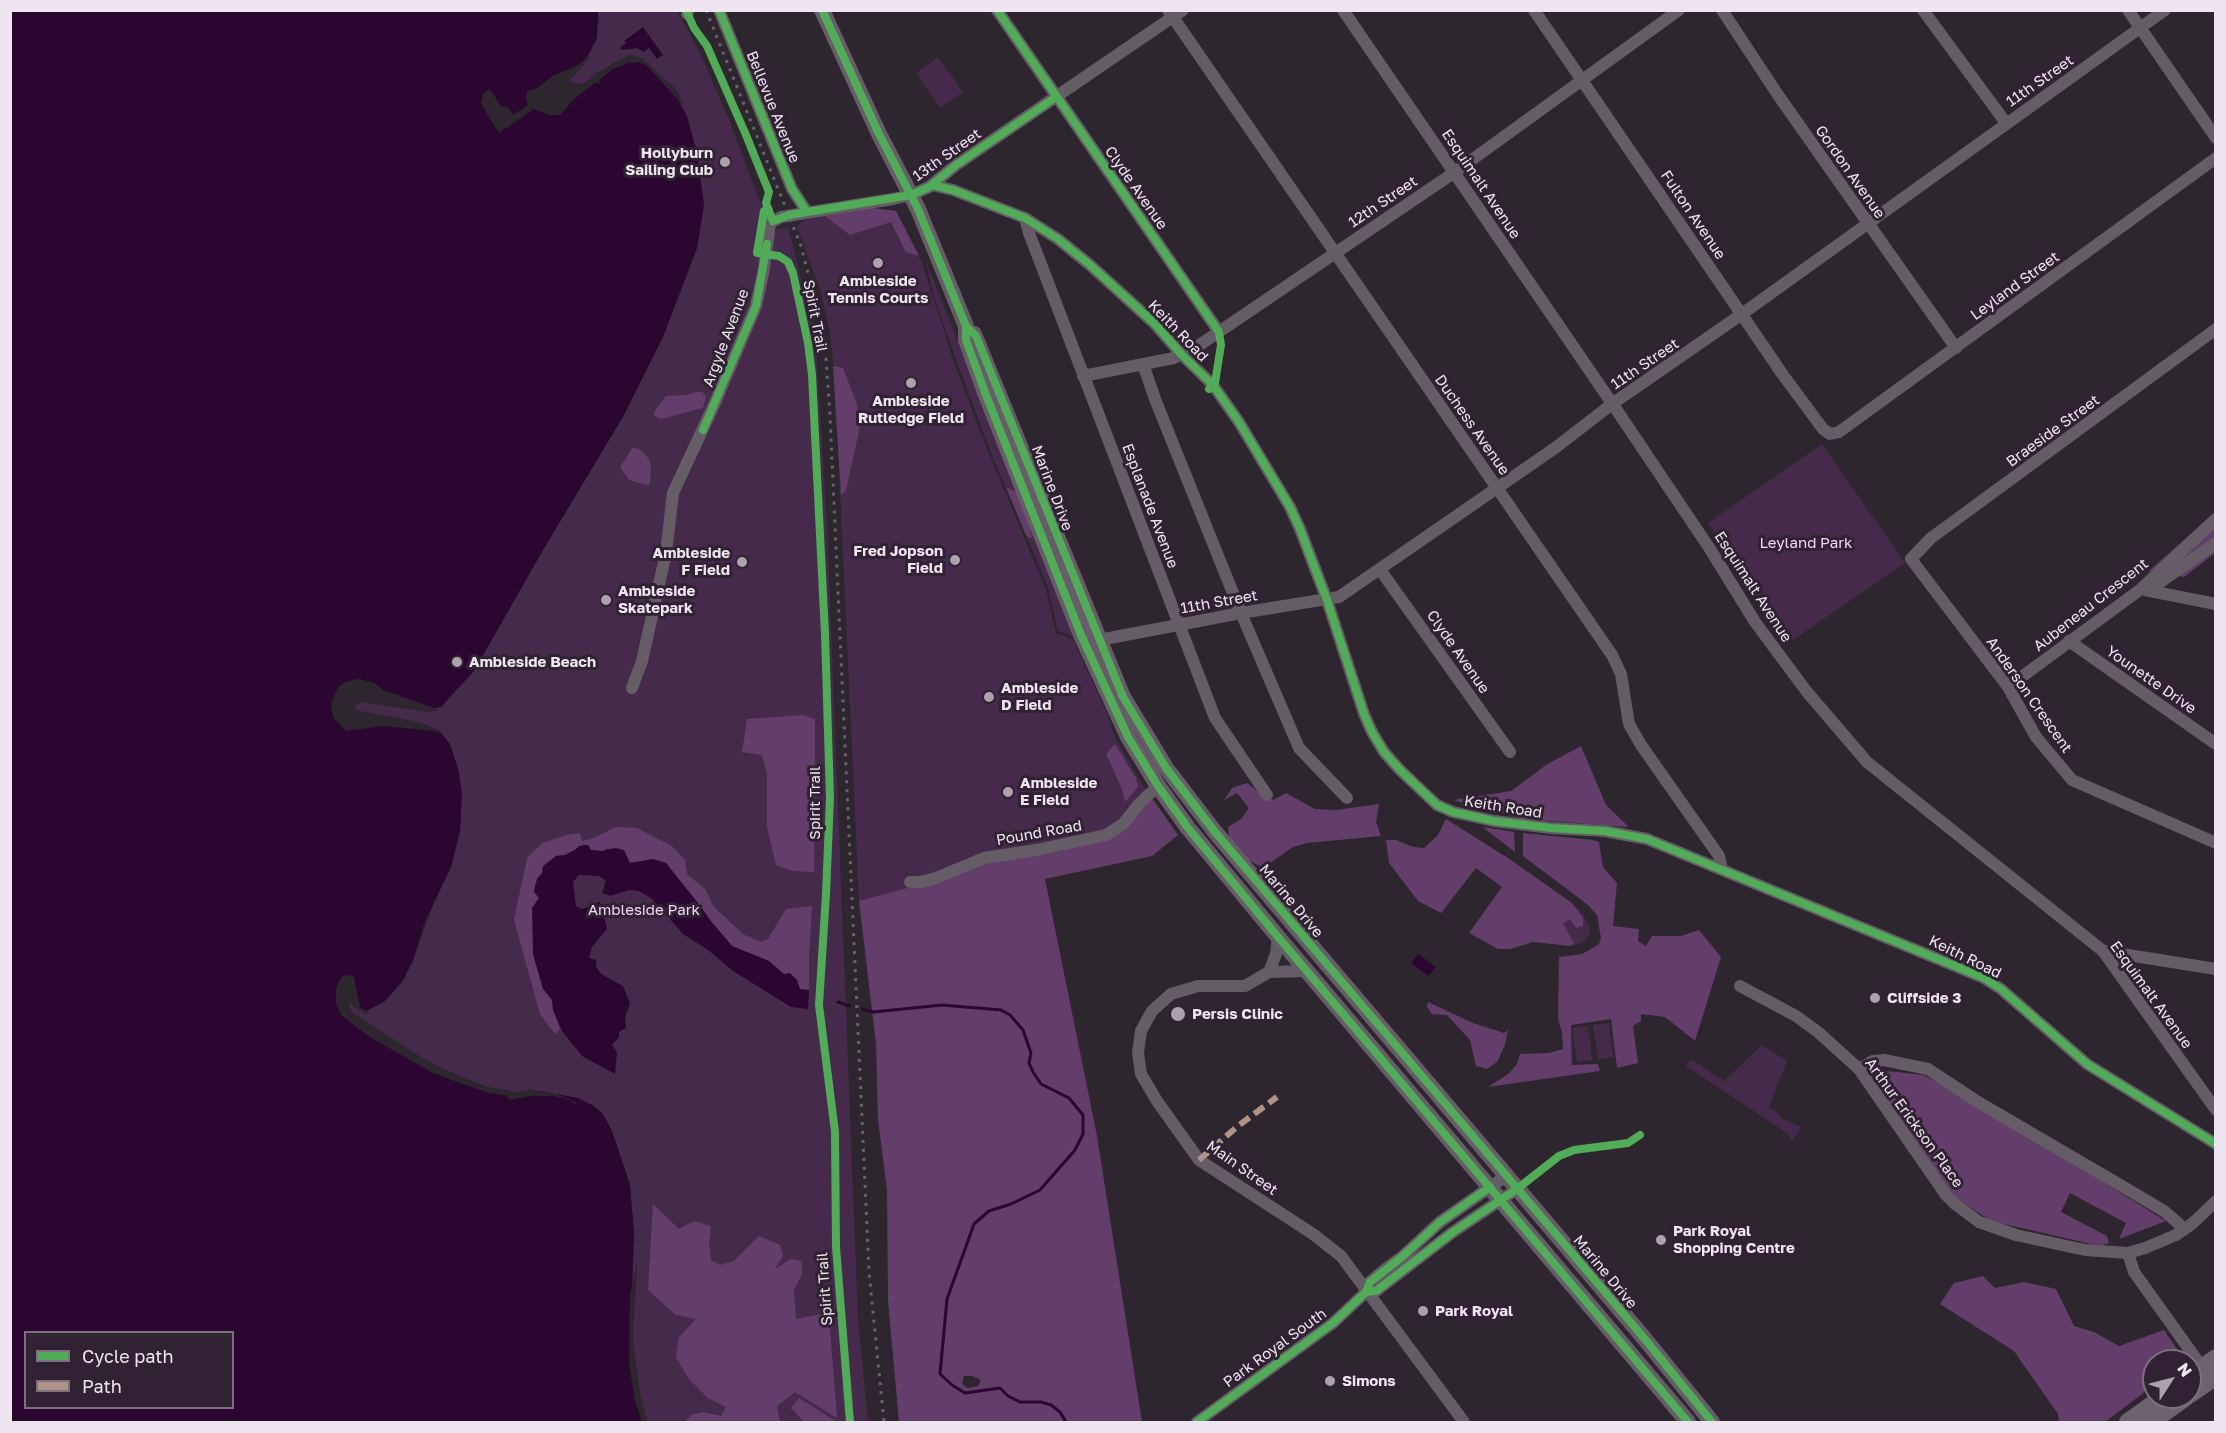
<!DOCTYPE html>
<style>
body{margin:0}
#map{position:relative;width:2226px;height:1433px;overflow:hidden;background:#2d262e;font-family:"Golos Text",sans-serif}
canvas{display:block}
.frame{position:absolute;inset:0;border:12px solid #efe5f0;pointer-events:none}
.legend{position:absolute;left:24px;top:1331px;width:210px;height:78px;box-sizing:border-box;background:#302232;border:2px solid #7c707e;margin:0;padding:8px 10px;list-style:none;font-size:18px;color:#efe5f0}
.legend li{display:flex;align-items:center;gap:12px;height:30px}
.legend b{width:30px;border:2px solid #7c707e}
.north{position:absolute;left:2142px;top:1349px;width:60px;height:60px;box-sizing:border-box;background:#302232;border:2px solid #7c707e;border-radius:50%;rotate:54deg;font-size:16px;font-weight:700;line-height:24px;text-align:center;color:#efe5f0}
.north::after{content:'';display:block;margin:auto;width:21px;height:27px;background:#aba2ac;clip-path:polygon(50% 0,100% 100%,50% 72%,0 100%)}
</style>
<div id="map">
<canvas width="2226" height="1433"></canvas>
<div class="frame"></div>
<ul class="legend">
<li><b style="height:8px;background:#51ab58"></b>Cycle path</li>
<li><b style="height:8px;background:#af9288"></b>Path</li>
</ul>
<div class="north">N</div>
</div>
<script>
const ctx = document.querySelector('canvas').getContext('2d');
ctx.lineJoin = 'round';
function paint(path, color) {
  ctx.fillStyle = color;
  ctx.fill(path, 'evenodd');
}
function shape(rows) {
  const path = new Path2D();
  for (const r of rows) {
    path.moveTo(r[0], r[1]);
    for (let i = 2; i < r.length; i += 2) path.lineTo(r[i], r[i + 1]);
  }
  return path;
}
function trace(path, color, width, dash) {
  ctx.strokeStyle = color;
  ctx.lineWidth = width;
  ctx.lineCap = dash ? 'butt' : 'round';
  ctx.setLineDash(dash || []);
  ctx.stroke(path);
}
function label(font, color, halo, rows, align = 'center') {
  ctx.font = font + ' "Golos Text",sans-serif';
  ctx.lineWidth = 6;
  ctx.setLineDash([]);
  ctx.textBaseline = 'middle';
  ctx.strokeStyle = halo;
  ctx.fillStyle = color;
  for (const [text, x, y, turn = 0] of rows) {
    ctx.save();
    ctx.translate(x, y);
    ctx.rotate((+turn || 0) * Math.PI / 180);
    ctx.textAlign = isNaN(turn) ? turn : align;
    if (halo) ctx.strokeText(text, 0, 0);
    ctx.fillText(text, 0, 0);
    ctx.restore();
  }
}
const green = shape([
 [598,11,677,11,699,51,730,122,762,207,758,233,788,227,815,334,827,524,858,1320,868,1422,644,1422,630,1341,634,1233,630,1185,612,1131,603,1114,578,1098,537,1091,513,1094,486,1087,442,1072,350,1014,345,990,402,982,413,960,434,903,459,772,450,744,441,733,352,711,355,700,474,671,543,550,624,415,663,337,697,248,704,205,586,83,572,85,566,83,599,22],
 [938,57,963,92,940,108,916,73],
 [873,208,896,211,921,260,952,357,981,434,1046,590,1056,633,1073,639,1107,714,1115,738,1173,836,859,901,835,378,830,332,820,289,797,227,801,222,809,219],
 [925,259,1075,634,1072,636,1058,631,1048,587,994,460,956,360,934,297],
 [1822,444,1905,563,1790,642,1708,523],
 [1572,903,1583,914,1590,929,1589,936,1584,942,1571,946,1573,943,1563,924,1570,918,1583,918],
 [1609,1023,1613,1057,1598,1059,1593,1025],
 [1588,1026,1592,1060,1577,1062,1572,1028],
 [1762,1045,1787,1061,1769,1107,1781,1116,1781,1118,1801,1127,1792,1141,1787,1133,1686,1066,1691,1059,1724,1081]
]);
const forest = shape([
 [873,208,896,211,919,256,906,252,891,222,850,235,825,216],
 [833,366,843,368,857,404,860,426,846,491,841,495],
 [695,392,702,392,706,396,703,408,661,419,654,416,654,412,666,396,686,395],
 [633,447,642,451,648,458,651,465,650,484,646,485,629,480,620,467],
 [1006,487,1019,493,1028,517,1032,537,1029,538,1025,533],
 [2215,512,2215,553,2184,577,2149,571],
 [803,715,815,719,814,872,792,871,776,865,767,827,767,774,762,755,742,752,747,719],
 [1115,744,1136,778,1138,787,1125,802,1122,789,1106,754],
 [1581,746,1606,805,1629,827,1523,819,1453,800,1511,791,1546,765],
 [1247,783,1262,795,1273,800,1286,793,1315,809,1336,810,1379,804,1376,822,1381,836,1307,843,1293,847,1263,868,1247,859,1229,837,1228,827,1241,819,1249,808,1237,793,1224,800,1232,788],
 [1152,798,1178,835,1152,856,1045,879,1097,1136,1142,1422,899,1422,888,1301,887,1190,878,1120,876,1044,859,901,945,878,982,864,1109,839,1148,800],
 [964,1376,972,1376,981,1380,978,1386,968,1388,962,1384],
 [1446,819,1511,860,1572,903,1583,918,1583,926,1576,928,1570,919,1563,924,1574,943,1571,946,1533,942,1511,949,1498,949,1469,933,1502,887,1476,868,1441,913,1418,901,1389,863,1386,840,1396,840,1413,847,1424,848,1438,835],
 [616,827,637,828,672,846,685,860,687,874,706,890,713,906,743,934,760,942,768,939,786,909,812,906,809,959,809,990,800,989,769,961,732,946,710,920,701,907,666,863,641,861,630,863,608,848,602,851,590,850,588,845,584,845,565,855,556,856,537,879,539,898,533,954,543,988,552,1000,553,1010,560,1029,555,1034,540,1014,514,920,527,858,542,843,566,835,580,833,582,841,591,839],
 [1484,827,1514,832,1515,852,1485,829],
 [1523,833,1593,840,1599,842,1603,867,1617,883,1613,926,1639,929,1638,941,1646,946,1652,936,1681,936,1699,930,1721,957,1695,1041,1665,1017,1641,1014,1641,1021,1633,1026,1638,1063,1617,1068,1611,1019,1571,1025,1572,1065,1598,1064,1600,1071,1488,1087,1508,1074,1517,1064,1520,1054,1549,1053,1563,1049,1562,1032,1558,1019,1559,957,1582,954,1599,944,1601,938,1597,915,1588,905,1523,856],
 [1428,1002,1473,1023,1504,1033,1508,1030,1505,1045,1497,1062,1487,1069,1476,1066,1470,1040,1447,1015,1432,1014,1427,1007],
 [1887,1071,1924,1075,1974,1102,2166,1221,2119,1239,2126,1223,2070,1193,2061,1212,2107,1236,2109,1243,2100,1246,1991,1221,1950,1194,1881,1091],
 [653,1204,679,1229,694,1221,711,1226,709,1244,711,1260,720,1265,734,1261,759,1236,780,1245,783,1256,775,1269,791,1259,802,1261,802,1274,794,1290,796,1319,823,1314,829,1317,837,1418,795,1392,777,1406,780,1422,685,1422,691,1415,703,1412,721,1416,726,1407,708,1398,688,1378,676,1357,679,1337,696,1319,676,1315,648,1290],
 [1983,1276,1995,1288,2024,1282,2056,1289,2074,1326,2094,1332,2119,1346,2164,1330,2179,1352,2180,1361,2154,1361,2154,1385,2105,1422,2059,1422,2058,1414,2014,1351,1940,1304,1954,1283],
 [799,1398,815,1408,837,1422,804,1422,791,1408]
]);
const water = shape([
 [10,11,598,11,597,38,588,56,567,78,572,85,586,83,614,63,640,58,674,92,687,116,697,153,704,205,697,248,663,337,624,415,543,550,474,671,441,707,423,710,355,700,352,711,403,720,441,733,450,744,459,772,462,794,460,832,451,867,424,924,413,961,402,982,385,1001,365,1012,355,1006,351,989,345,990,350,1014,443,1072,486,1087,504,1090,513,1094,537,1091,578,1098,594,1106,603,1114,612,1131,630,1185,634,1233,630,1341,644,1422,11,1422],
 [26,1332,232,1332,232,1408,26,1408],
 [643,27,663,55,657,59,649,48,644,52,637,48,622,50,620,48,626,43,624,41],
 [588,845,591,850,602,851,615,848,624,850,630,863,653,859,666,863,701,907,710,920,732,946,769,961,784,974,790,973,797,980,800,989,809,990,808,1009,791,1007,733,971,708,950,683,934,651,898,639,891,629,890,610,896,602,893,606,881,599,876,579,875,573,882,576,906,582,909,600,902,607,929,592,947,589,958,596,960,596,966,601,974,623,986,630,1003,625,1018,626,1028,619,1032,619,1037,612,1045,617,1052,615,1074,582,1056,562,1031,553,1010,552,1000,543,989,533,954,532,908,539,898,534,892,535,886,537,879,542,873,543,866,556,856,565,855,575,850,579,846],
 [1418,954,1436,967,1429,976,1411,963]
]);
const pier = shape([
 [592,55,569,81,576,84,585,83,598,71,598,73,629,55,642,58,677,90,686,108,646,65,638,62,628,63,613,69,603,77,599,80,600,82,598,84,596,82,573,100,560,115,549,115,534,109,499,133,481,104,483,93,490,89,501,106,509,108,513,115,528,105,526,99,527,91,537,88,554,75,578,65],
 [359,679,375,683,383,690,440,710,427,712,360,702,355,706,356,710,419,722,444,732,383,726,346,731,333,717,331,703,339,686,348,681],
 [351,975,354,977,360,1007,369,1013,366,1015,348,1002,352,1012,421,1057,444,1069,487,1087,518,1092,530,1089,539,1092,556,1094,576,1102,577,1105,567,1099,553,1096,529,1096,511,1100,505,1095,489,1093,460,1083,431,1072,368,1036,341,1015,336,1003,336,990,338,982,343,976],
 [637,1261,633,1340,640,1393,647,1422,642,1422,635,1401,629,1364,630,1295]
]);
const stream = shape([
 [838,1002,850,1006],
 [863,1009,873,1012,942,1005,1001,1010,1010,1015,1023,1030,1031,1053,1029,1063,1033,1072,1041,1084,1069,1098,1083,1115,1083,1134,1075,1150,1040,1190,1011,1204,989,1211,974,1224,947,1299,940,1374,952,1385,965,1393,1000,1388,1008,1396,1020,1402,1041,1402,1051,1405,1060,1412,1066,1422]
]);
const minor = shape([
 [719,10,792,189,807,212],
 [997,10,1219,332],
 [1168,10,1612,655,1621,674,1629,724,1641,745,1719,856,1722,869],
 [1343,10,1620,415,1710,549,1755,622,1807,692,1867,762,2103,951,2216,1110],
 [1534,10,1783,375,1823,429,1830,434,1839,432,2216,158],
 [1722,10,1778,95,1956,348],
 [1923,10,2006,123],
 [2128,10,2216,138],
 [687,14,689,10],
 [932,185,953,190,1025,218,1058,239,1090,265,1155,324,1182,355,1213,385,1239,422,1290,507,1300,529,1327,600,1364,714,1372,732,1384,752,1400,770,1437,805,1453,812,1494,821,1551,828,1605,831,1647,839,1984,978,2001,989,2087,1064,2216,1144],
 [1025,218,1029,233,1215,718,1267,795],
 [2216,329,1931,538,1911,559,2008,687,2036,737,2072,780,2216,843],
 [1143,364,1155,399,1241,613,1299,748,1347,798],
 [1083,376,1174,358,1198,346,1455,172,1679,10],
 [1381,571,1510,752],
 [2145,590,2216,604],
 [2149,590,2216,543],
 [1099,640,1241,613,1339,597,1555,448,1612,404,1742,314,2165,10],
 [2069,641,2216,744],
 [2008,687,2141,589,2216,519],
 [632,688,642,661,666,553,673,493,714,405,756,306,764,269,770,223,781,217,893,199,911,195,929,187,956,165,1183,10],
 [910,882,920,882,936,878,984,858,1036,850,1106,835,1123,824,1139,804,1158,786],
 [2103,951,2216,969],
 [1307,971,1269,972,1245,986,1198,986,1171,994,1152,1011,1141,1031,1138,1053,1141,1074,1157,1101,1199,1160,1313,1234,1341,1256,1464,1422],
 [1269,972,1276,954,1278,937],
 [1740,986,1796,1016,1818,1032,1859,1069,1946,1195,1955,1204,1979,1222,2016,1235,2085,1250,2128,1253,2145,1248,2176,1235,2193,1223,2216,1201],
 [1859,1069,1873,1061,1884,1060,1928,1069,1978,1102,2127,1189,2164,1211,2178,1223,2184,1230],
 [2128,1253,2134,1272,2207,1374],
 [1366,1292,1376,1291,1453,1232,1517,1189],
 [1197,1422,1333,1323,1366,1292,1370,1282,1384,1270,1403,1256,1440,1222,1506,1176]
]);
const major = shape([
 [822,10,879,134,918,209,966,326,966,340,986,395,1081,635,1128,737,1158,786,1188,828,1278,937,1688,1422],
 [974,334,1123,697,1166,768,1215,832,1644,1338,1712,1422]
]);
const highway = shape([
 [2190,1377,2216,1358],
 [2190,1394,2216,1376],
 [2128,1422,2163,1397],
 [2151,1422,2186,1397]
]);
const rail = shape([
 [706,10,801,246,815,300,826,359,830,416,869,1272,884,1422]
]);
const quiet = shape([
 [1199,1160,1238,1126,1277,1097]
]);
const cycleway = shape([
 [686,10,694,28,707,46,746,135,769,192,766,203,772,219],
 [719,10,792,189,807,212],
 [822,10,879,134,918,209,966,326,966,340,986,395,1081,635,1128,737,1158,786,1188,828,1278,937,1688,1422],
 [997,10,1219,332,1221,345,1215,383,1209,389],
 [932,185,953,190,1025,218,1058,239,1090,265,1155,324,1182,355,1213,385,1239,422,1290,507,1300,529,1327,600,1364,714,1372,732,1384,752,1400,770,1437,805,1453,812,1494,821,1551,828,1605,831,1647,839,1984,978,2001,989,2087,1064,2216,1144],
 [769,210,764,211,757,253,779,256,788,262,793,273,808,343,812,375,825,634,830,798,826,894,819,1005,835,1132,836,1247,850,1422],
 [773,221,789,215,911,195,929,187,956,165,1056,97],
 [966,326,976,336,1123,697,1166,768,1215,832,1644,1338,1712,1422],
 [703,430,756,306,767,244],
 [1366,1292,1376,1291,1453,1232,1517,1189,1559,1156,1574,1150,1628,1143,1640,1135],
 [1197,1422,1333,1323,1366,1292,1370,1282,1403,1256,1440,1222,1490,1187]
]);
const markers = [
 [725,162,6,"#aba2ac"],
 [878,263,6,"#aba2ac"],
 [911,383,6,"#aba2ac"],
 [955,560,6,"#aba2ac"],
 [742,562,6,"#aba2ac"],
 [606,600,6,"#aba2ac"],
 [457,662,6,"#aba2ac"],
 [989,697,6,"#aba2ac"],
 [1008,792,6,"#aba2ac"],
 [1875,998,6,"#aba2ac"],
 [1178,1014,8,"#aba2ac"],
 [1661,1240,6,"#aba2ac"],
 [1423,1311,6,"#aba2ac"],
 [1330,1381,6,"#aba2ac"]
];
const streetNames = [
 ["11th Street",2040,81,-35],
 ["Bellevue Avenue",773,107,68],
 ["13th Street",947,155,-35],
 ["Gordon Avenue",1850,172,55],
 ["Esquimalt Avenue",1481,184,56],
 ["Clyde Avenue",1136,188,55],
 ["12th Street",1383,202,-34],
 ["Fulton Avenue",1693,215,56],
 ["Leyland Street",2015,286,-36],
 ["Spirit Trail",815,316,79],
 ["Keith Road",1178,331,46],
 ["Argyle Avenue",726,338,-69],
 ["11th Street",1645,364,-34],
 ["Duchess Avenue",1472,425,55],
 ["Braeside Street",2053,431,-36],
 ["Marine Drive",1052,488,69],
 ["Esplanade Avenue",1150,506,69],
 ["Esquimalt Avenue",1753,587,57],
 ["11th Street",1219,602,-10],
 ["Aubeneau Crescent",2091,605,-38],
 ["Clyde Avenue",1458,652,55],
 ["Younette Drive",2151,680,35],
 ["Anderson Crescent",2029,695,55],
 ["Spirit Trail",815,803,-90],
 ["Keith Road",1503,807,9],
 ["Pound Road",1039,833,-10],
 ["Marine Drive",1291,901,50],
 ["Keith Road",1965,957,26],
 ["Esquimalt Avenue",2151,995,54],
 ["Arthur Erickson Place",1914,1123,54],
 ["Main Street",1242,1168,35],
 ["Marine Drive",1605,1272,50],
 ["Spirit Trail",825,1289,-94],
 ["Park Royal South",1275,1348,-36]
];
const poiNames = [
 ["Hollyburn",713,153,"right"],
 ["Sailing Club",713,170,"right"],
 ["Ambleside",878,281,"center"],
 ["Tennis Courts",878,298,"center"],
 ["Ambleside",911,401,"center"],
 ["Rutledge Field",911,418,"center"],
 ["Fred Jopson",943,551,"right"],
 ["Field",943,568,"right"],
 ["Ambleside",730,553,"right"],
 ["F Field",730,570,"right"],
 ["Ambleside",618,591],
 ["Skatepark",618,608],
 ["Ambleside Beach",469,662],
 ["Ambleside",1001,688],
 ["D Field",1001,705],
 ["Ambleside",1020,783],
 ["E Field",1020,800],
 ["Cliffside 3",1887,998],
 ["Persis Clinic",1192,1014],
 ["Park Royal",1673,1231],
 ["Shopping Centre",1673,1248],
 ["Park Royal",1435,1311],
 ["Simons",1342,1381]
];
const parkNames = [
 ["Leyland Park",1806,543],
 ["Ambleside Park",644,910]
];
paint(green, '#462a4b');
paint(forest, '#633e6a');
paint(water, '#2b0631');
paint(pier, '#2d262e');
trace(stream, '#2b0631', 3);
trace(minor, '#645d65', 12);
trace(major, '#665d68', 16);
trace(highway, '#6d636f', 18);
trace(rail, '#68626a', 3, [3, 6]);
trace(quiet, '#af9288', 6, [12, 6]);
trace(cycleway, '#51ab58', 8);
for (const [x, y, r, color] of markers) {
  const dot = new Path2D();
  dot.arc(x, y, r, 0, 2 * Math.PI);
  ctx.fillStyle = color;
  ctx.fill(dot);
  trace(dot, '#302232', 2);
}
label('15px', '#efe5f0', '#302232', streetNames);
label('bold 15px', '#efe5f0', '#302232', poiNames, 'left');
label('15px', '#f9d2ff', '#302232', parkNames);
</script>
